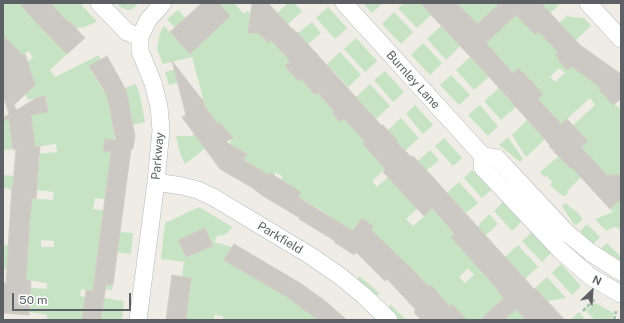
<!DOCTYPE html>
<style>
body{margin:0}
#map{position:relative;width:624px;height:323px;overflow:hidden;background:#eeece5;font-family:"Public Sans",sans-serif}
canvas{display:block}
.frame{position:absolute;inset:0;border:4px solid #5d6165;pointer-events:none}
.north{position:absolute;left:572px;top:271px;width:40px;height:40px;-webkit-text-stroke:3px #fff;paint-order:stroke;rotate:25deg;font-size:11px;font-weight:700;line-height:16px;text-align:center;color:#5d6165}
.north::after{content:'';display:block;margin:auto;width:14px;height:18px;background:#5d6165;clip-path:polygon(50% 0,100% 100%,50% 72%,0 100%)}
.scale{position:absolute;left:12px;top:293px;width:119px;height:18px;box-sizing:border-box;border:2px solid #5d6165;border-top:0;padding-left:5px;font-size:12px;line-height:14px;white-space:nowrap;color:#5d6165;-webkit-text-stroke:3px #fff;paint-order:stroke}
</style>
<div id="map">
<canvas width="624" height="323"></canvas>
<div class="frame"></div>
<div class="north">N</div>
<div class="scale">50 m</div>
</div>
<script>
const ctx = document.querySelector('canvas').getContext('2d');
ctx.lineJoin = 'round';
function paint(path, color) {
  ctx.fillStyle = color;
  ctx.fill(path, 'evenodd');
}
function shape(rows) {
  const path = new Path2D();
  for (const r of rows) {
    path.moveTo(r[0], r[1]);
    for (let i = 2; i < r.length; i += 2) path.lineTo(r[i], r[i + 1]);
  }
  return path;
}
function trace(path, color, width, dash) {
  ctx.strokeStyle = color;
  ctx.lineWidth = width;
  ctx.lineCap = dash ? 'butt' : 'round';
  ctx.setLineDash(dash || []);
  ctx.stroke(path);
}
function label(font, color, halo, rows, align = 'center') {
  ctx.font = font + ' "Public Sans",sans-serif';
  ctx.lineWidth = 3.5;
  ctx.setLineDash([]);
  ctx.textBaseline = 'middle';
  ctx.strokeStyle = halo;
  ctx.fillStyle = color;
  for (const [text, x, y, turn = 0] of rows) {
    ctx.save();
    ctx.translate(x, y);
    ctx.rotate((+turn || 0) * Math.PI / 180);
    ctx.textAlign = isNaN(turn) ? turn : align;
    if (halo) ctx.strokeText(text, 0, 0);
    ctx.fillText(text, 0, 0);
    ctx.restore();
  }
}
const green = shape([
 [3,3,80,3,97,22,84,27,76,28,70,22,43,31,67,54,50,70,55,77,99,55,101,60,89,67,104,92,117,84,120,90,136,84,140,96,145,122,133,125,118,98,108,100,115,134,114,139,113,140,105,139,103,151,111,152,105,199,95,198,93,209,108,211,103,215,99,244,120,232,133,233,131,254,108,251,108,255,98,254,94,282,113,285,112,290,95,287,94,292,81,289,80,296,85,297,82,320,47,320,47,315,29,312,23,287,47,289,47,283,22,279,26,274,29,245,25,245,29,239,30,219,31,205,28,198,53,200,54,192,37,190,38,178,34,178,35,166,39,165,40,156,25,155,57,152,56,144,35,147,30,115,47,103,46,96,28,100,22,83,33,78,30,71,20,66,33,58,29,51,16,59,3,35],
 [41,240,54,241,54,247,41,247],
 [117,3,139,3,132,9,128,10,120,7],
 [219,3,236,3,235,4,244,14,247,11,267,34,263,38,268,43,272,39,276,44,293,28,297,32,279,49,284,55,292,60,285,66,298,81,318,64,318,65,302,80,315,95,318,93,328,105,337,108,332,114,340,122,346,117,360,135,369,136,383,124,383,125,363,144,376,158,384,160,380,164,385,169,372,181,377,187,412,155,413,156,389,179,424,203,406,219,413,226,432,209,450,228,469,220,452,237,494,265,484,274,489,280,493,277,504,298,494,307,498,312,483,320,481,318,478,320,456,320,452,305,436,320,431,286,429,287,414,271,398,286,364,239,373,226,353,231,341,223,326,221,329,215,304,200,296,214,290,211,301,192,283,181,279,183,283,177,276,172,274,176,270,173,267,179,243,160,247,154,229,144,233,138,220,122,216,126,208,115,210,113,202,103,190,101,203,98,192,57,163,64,157,49,159,36,164,26,179,42,180,41,199,46,204,40,199,35],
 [468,268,474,275,465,283,459,277],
 [288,3,294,3,302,11,288,24,277,13],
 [363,3,383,3,372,13],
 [404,3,420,3,431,15,417,28,398,8],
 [447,3,513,3,530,22,526,26,534,35,538,32,540,34,541,33,578,49,602,87,601,92,613,105,615,104,621,110,621,177,619,175,581,177,567,191,569,192,565,196,561,195,550,185,552,182,547,176,545,177,540,172,560,155,570,168,571,167,576,172,581,147,586,142,586,139,584,136,523,113,543,95,521,74,522,72,518,68,513,73,509,68,495,81,506,65,484,41,493,36,503,26,490,12,473,27,461,14,464,11,461,7,442,24],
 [559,68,565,73,555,82,550,77],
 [590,98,595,105,572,126,566,120],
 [541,3,557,3,559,5,550,13],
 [328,7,347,28,335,39,316,18],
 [178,10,186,18,175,28,167,19],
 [394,12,413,32,401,44,382,24],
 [568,15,570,17,584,18,591,26,575,41,559,23],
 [312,22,321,33,308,44,298,33],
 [441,26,460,46,446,60,427,39],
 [356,38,377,61,365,72,344,49],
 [423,43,442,63,430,75,411,55],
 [340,52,361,75,348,87,327,64],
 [470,57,489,77,474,90,456,70],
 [176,69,179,82,169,85,165,72],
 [385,71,404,92,393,102,374,80],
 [451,75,470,95,459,105,440,85],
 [370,84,390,106,376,119,356,97],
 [499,88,516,107,501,120,484,101],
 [415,105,433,125,423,134,406,114],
 [480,105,498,126,488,136,468,115],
 [9,117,13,149,3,150,3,119],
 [401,118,419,138,405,151,388,130],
 [527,120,545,139,526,157,512,135],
 [194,133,207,147,185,164,180,153,176,136,192,136],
 [508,137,523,159,520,162,499,145],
 [444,138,462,158,453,166,435,146],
 [430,150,439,160,425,172,419,166,421,164,418,161],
 [472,170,491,190,482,198,464,178],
 [3,175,14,176,13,185,11,185,11,189,3,188],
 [459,182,478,203,466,213,447,193],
 [621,199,621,231,618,228,614,227,606,231,595,219,613,212,610,209],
 [503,202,521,222,512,231,494,211],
 [565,203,578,213,583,219,575,226,562,206],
 [199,207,232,227,227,234,217,236,214,242,232,247,225,260,326,320,223,320,223,316,214,315,214,320,186,320,174,304,188,306,191,278,182,276,184,262,161,259,165,223],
 [205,228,213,246,186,257,178,240],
 [489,214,498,224,485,236,477,227],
 [587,224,600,237,593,244,580,231],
 [532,232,551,253,542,262,522,241],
 [607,243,621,257,621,262,600,249],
 [3,245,9,245,7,269,3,269],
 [518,245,538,267,525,279,505,257],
 [561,264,581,286,572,295,552,273],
 [359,276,369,284,380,294,374,296,357,282],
 [547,277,557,288,566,298,547,301,535,288],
 [104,298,124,301,122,320,101,320],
 [595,303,614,313,612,318,609,320,595,320,586,311],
 [390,304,406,320,398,320,389,310],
 [514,307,524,317,531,320,503,320],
 [579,312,586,320,570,320]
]);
const building = shape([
 [19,3,50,3,69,23,70,22,85,38,67,54,44,31,19,3],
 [202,3,219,3,230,16,190,54,170,32,202,3],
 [252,3,268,3,296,33,297,32,382,126,383,125,397,140,396,141,412,158,413,156,430,174,534,289,535,288,565,320,526,320,516,309,504,320,480,320,504,298,498,292,499,291,451,237,455,234,432,208,424,216,383,172,385,169,363,144,365,141,344,119,340,122,332,113,334,111,318,93,315,95,301,79,298,81,285,66,290,61,271,40,268,43,259,33,248,33,252,3],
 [420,3,457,3,477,24,500,3,541,3,580,45,621,74,621,99,613,105,599,90,601,88,571,66,568,70,558,60,559,59,555,55,558,52,541,34,540,34,538,32,535,35,516,15,486,43,513,73,518,68,535,85,543,95,538,99,561,124,567,119,588,141,581,147,607,175,621,175,621,199,610,209,576,172,571,167,570,168,559,156,558,156,549,146,550,145,491,79,420,3],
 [3,35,22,55,25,54,35,85,14,105,17,110,36,98,45,96,48,112,31,115,35,147,40,146,36,199,32,198,30,219,26,280,31,281,29,315,3,313,3,283,6,283,12,185,13,185,16,149,13,150,9,119,3,121,3,118,9,114,3,96,3,35],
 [107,56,126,90,135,136,133,149,131,149,113,285,106,284,101,320,82,320,86,290,93,291,111,152,103,151,105,139,116,140,107,95,89,66,107,56],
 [172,61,204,102,205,107,218,124,220,122,233,138,226,142,247,154,243,160,269,175,270,173,301,192,298,197,353,231,362,218,373,226,371,230,414,271,429,287,431,285,450,307,452,304,467,320,421,320,414,312,416,310,387,279,385,281,356,252,354,255,334,242,335,241,299,219,300,218,263,196,251,187,220,169,182,117,186,115,172,61],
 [205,228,213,246,186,257,178,240,205,228],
 [234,244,300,283,324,300,347,320,318,320,287,297,224,260,234,244],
 [172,275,191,278,186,320,166,320,172,275]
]);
const path = shape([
 [583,311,595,299],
 [614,320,616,311]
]);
const minor = shape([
 [99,3,127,32,140,37],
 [344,3,483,156,497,158,567,233,590,252,621,272],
 [588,3,621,39],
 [483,156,482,167,560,250,591,277,621,294],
 [156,182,182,186,198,190,213,197,311,256,340,276,363,295,389,320],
 [138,320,156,182,161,130,159,107,153,83,140,51,140,37,148,20,163,3]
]);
const streetNames = [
 ["Burnley Lane",413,80,48],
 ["Parkway",158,156,-85],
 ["Parkfield",280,238,31]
];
paint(green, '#c6e4c3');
paint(building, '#ccc9c4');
trace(building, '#d3cdc4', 1);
trace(minor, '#b6b8bb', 18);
trace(path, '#9dc6a6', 2.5, [4, 2]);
trace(minor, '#fff', 17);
label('12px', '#5d6165', '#fff', streetNames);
</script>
